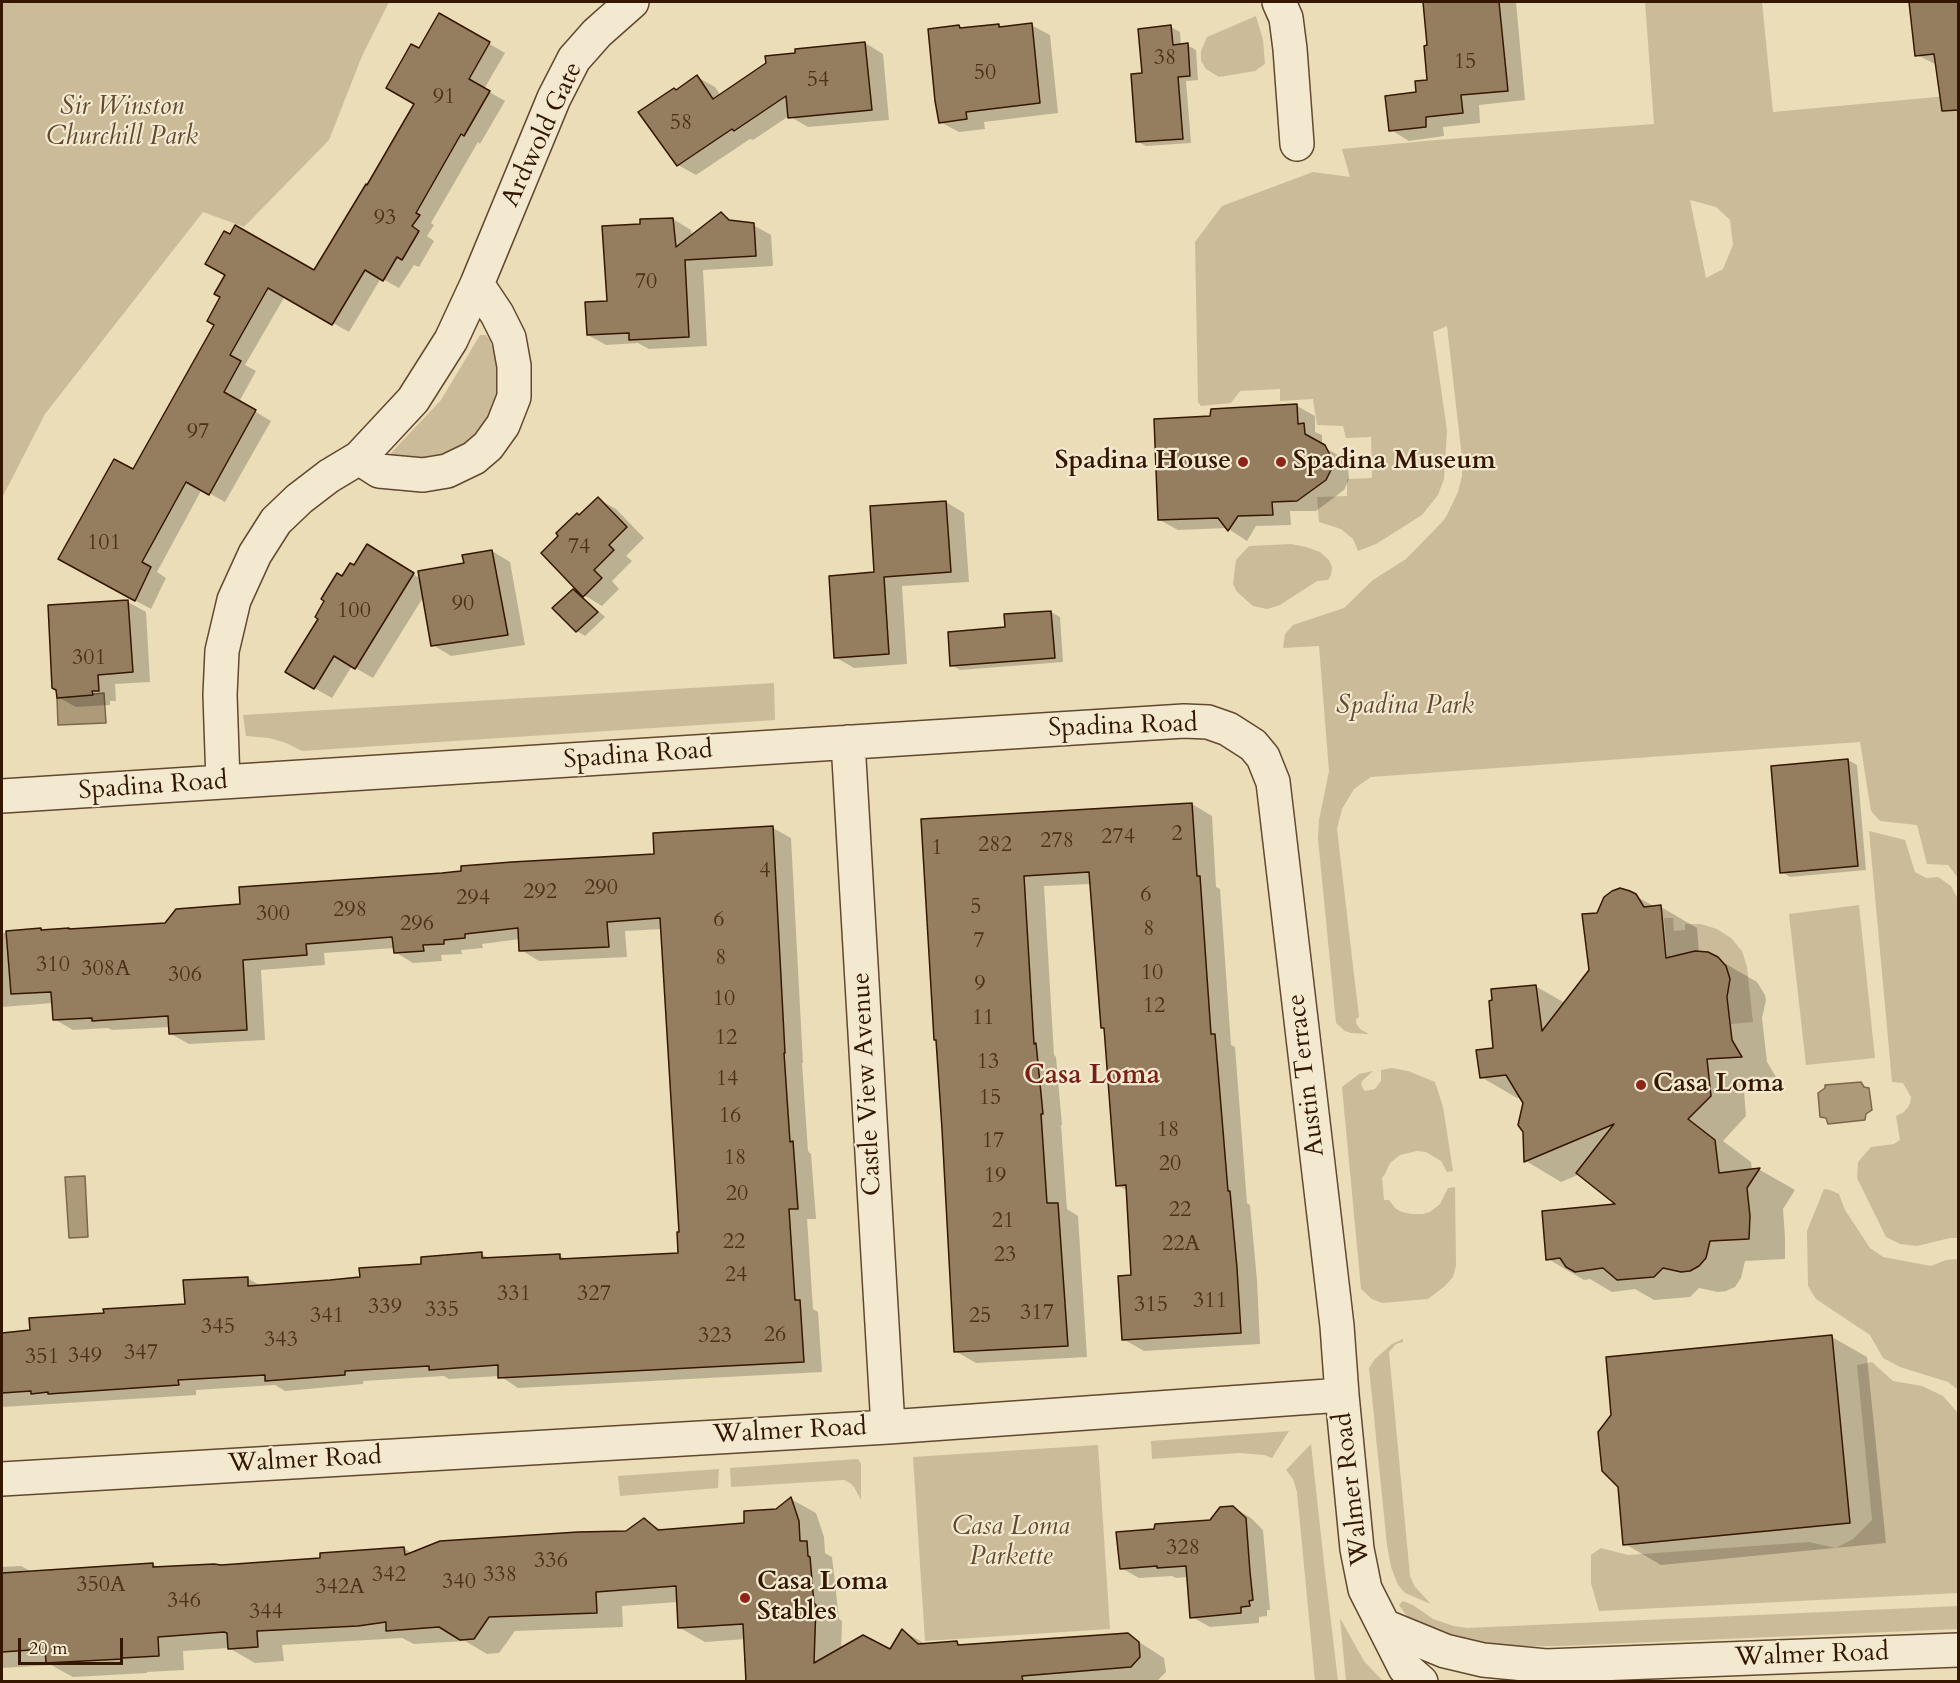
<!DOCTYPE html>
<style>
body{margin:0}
#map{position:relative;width:1960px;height:1683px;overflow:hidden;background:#ebddb7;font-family:Cardo,serif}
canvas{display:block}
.frame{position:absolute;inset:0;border:3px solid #351700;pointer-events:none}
.scale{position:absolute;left:18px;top:1638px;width:105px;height:27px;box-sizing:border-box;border:3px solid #351700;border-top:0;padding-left:8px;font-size:18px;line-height:21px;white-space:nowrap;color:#351700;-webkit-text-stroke:4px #f2e9d0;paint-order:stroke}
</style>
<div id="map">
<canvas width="1960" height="1683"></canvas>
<div class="frame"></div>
<div class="scale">20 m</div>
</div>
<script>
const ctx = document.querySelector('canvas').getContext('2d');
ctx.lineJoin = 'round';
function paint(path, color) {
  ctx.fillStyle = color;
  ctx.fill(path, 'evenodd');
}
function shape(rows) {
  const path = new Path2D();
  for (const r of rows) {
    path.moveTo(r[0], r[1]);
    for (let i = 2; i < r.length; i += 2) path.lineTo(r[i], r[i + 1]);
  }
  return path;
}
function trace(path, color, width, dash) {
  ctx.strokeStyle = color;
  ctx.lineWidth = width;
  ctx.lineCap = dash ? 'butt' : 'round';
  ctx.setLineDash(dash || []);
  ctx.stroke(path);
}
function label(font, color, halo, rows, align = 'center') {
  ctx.font = font + ' Cardo,serif';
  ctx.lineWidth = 4.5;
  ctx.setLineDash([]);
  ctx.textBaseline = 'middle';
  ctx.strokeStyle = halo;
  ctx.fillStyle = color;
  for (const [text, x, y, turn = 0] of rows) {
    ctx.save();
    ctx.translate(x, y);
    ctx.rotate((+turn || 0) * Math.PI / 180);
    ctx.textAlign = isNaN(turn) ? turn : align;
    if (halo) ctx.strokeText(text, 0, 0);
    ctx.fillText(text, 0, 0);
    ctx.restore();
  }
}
const green = shape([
 [2,2,389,2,362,56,329,140,244,227,203,212,45,414,2,498],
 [1645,2,1762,2,1773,112,1958,95,1958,878,1948,865,1927,864,1917,825,1880,821,1871,811,1860,742,1371,777,1354,789,1342,809,1337,829,1359,1017,1356,1019,1356,1023,1360,1029,1369,1034,1351,1033,1345,1031,1336,1023,1318,839,1319,820,1329,771,1319,646,1283,648,1285,634,1293,625,1344,608,1373,580,1406,559,1443,521,1447,515,1458,492,1462,476,1462,458,1447,326,1433,332,1447,431,1444,479,1438,495,1422,515,1376,544,1358,551,1353,539,1341,529,1319,522,1317,497,1347,496,1347,479,1372,478,1371,437,1346,438,1343,426,1317,425,1313,399,1280,401,1280,389,1240,391,1231,403,1201,406,1198,402,1195,242,1222,206,1313,172,1350,177,1342,149,1436,140,1654,124],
 [1690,200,1716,207,1730,220,1733,245,1723,269,1706,278],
 [1256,16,1263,40,1265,64,1255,71,1219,77,1206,69,1201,61,1201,51,1207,37],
 [480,335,486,335,490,340,497,363,498,384,494,403,485,423,470,440,453,453,435,460,391,459,391,453,441,400],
 [1291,544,1306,547,1320,552,1329,560,1332,567,1331,575,1328,580,1317,581,1280,605,1267,609,1253,606,1237,592,1233,584,1236,560,1249,546],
 [774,683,775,720,302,751,286,743,269,738,246,736,243,715],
 [1869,831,1905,840,1915,872,1926,878,1938,877,1951,886,1958,899,1958,1238,1950,1238,1917,1246,1900,1244,1886,1237,1857,1178,1858,1162,1871,1147,1894,1144,1900,1140,1896,1116,1904,1112,1908,1107,1910,1103,1911,1097,1903,1083,1892,1082],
 [1859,905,1875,1058,1806,1065,1789,914],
 [1664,918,1673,918,1674,931,1685,930,1685,924,1701,924,1717,929,1731,938,1742,951,1747,967,1753,1022,1731,1024,1726,980,1669,979],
 [1392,1068,1408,1071,1435,1082,1443,1107,1453,1171,1447,1172,1441,1161,1426,1152,1417,1151,1400,1155,1390,1163,1384,1176,1382,1177,1384,1200,1389,1200,1396,1209,1402,1212,1411,1214,1423,1214,1430,1212,1440,1204,1448,1188,1455,1187,1456,1266,1453,1277,1445,1286,1428,1299,1382,1303,1372,1299,1361,1289,1342,1087,1359,1074,1373,1071,1362,1081,1361,1085,1365,1091,1375,1089,1381,1081,1381,1070],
 [1824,1189,1830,1190,1839,1194,1845,1210,1870,1248,1883,1257,1931,1266,1946,1260,1958,1259,1958,1390,1948,1382,1900,1367,1883,1358,1870,1335,1816,1299,1808,1286,1807,1231],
 [1403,1339,1403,1342,1396,1344,1389,1352,1410,1576,1415,1587,1431,1604,1405,1593,1398,1585,1391,1567,1387,1545,1369,1368,1375,1359,1392,1344],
 [1872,1362,1893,1381,1922,1386,1943,1396,1958,1413,1958,1593,1599,1611,1591,1583,1591,1555,1601,1548,1628,1555,1809,1542,1836,1548,1853,1539,1872,1520,1857,1365],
 [1289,1431,1272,1458,1264,1455,1239,1453,1152,1459,1151,1441],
 [1311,1444,1324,1563,1338,1681,1315,1681,1297,1492,1293,1479,1286,1470],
 [1098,1445,1110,1629,925,1641,913,1457],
 [858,1459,861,1464,861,1500,854,1487,850,1483,844,1480,731,1487,730,1468],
 [719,1469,718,1488,620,1496,618,1476],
 [1403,1601,1413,1605,1433,1619,1454,1626,1467,1628,1958,1606,1958,1629,1560,1646,1477,1647,1419,1628,1406,1615,1399,1605],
 [1340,1618,1364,1661,1383,1681,1346,1681]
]);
const water = shape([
 [104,693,106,723,58,725,57,698,104,693],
 [1861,1082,1864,1087,1869,1088,1872,1110,1866,1114,1865,1120,1828,1124,1826,1118,1820,1117,1818,1093,1825,1088,1825,1085,1861,1082],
 [85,1176,88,1237,69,1238,65,1177,85,1176]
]);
const shadow = shape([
 [1425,2,1516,2,1525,100,1479,105,1480,123,1443,127,1444,136,1409,141,1391,130,1429,81],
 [1909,2,1958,2,1958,98,1937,65,1917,55],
 [440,15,505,53,484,89,505,101,480,144,478,142,431,223,434,225,427,236,434,241,419,267,414,265,399,288,381,278,349,332,285,296,245,365,256,371,239,402,271,421,225,502,202,489,157,572,166,578,151,609,75,568,133,471,216,324,222,297,314,272,368,187,416,104,419,50],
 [999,25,1003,28,1031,25,1050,35,1058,113,984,122,985,129,959,132,940,122,959,27,964,29],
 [1171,27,1180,32,1181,46,1187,45,1196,50,1198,80,1186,81,1191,143,1146,146,1137,141,1143,74],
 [865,43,883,54,889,120,808,127,789,116,753,140,750,139,696,175,678,165,676,91,697,77,715,87,721,96],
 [721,214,736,223,753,225,771,235,773,266,703,270,707,346,649,349,638,343,606,345,588,335,609,302,641,226,673,219,691,230,692,236],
 [1297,406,1315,416,1315,432,1322,435,1322,446,1343,458,1348,467,1349,479,1344,490,1316,511,1290,511,1291,525,1256,526,1247,541,1227,528,1178,530,1160,520,1211,417],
 [598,499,616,509,644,538,626,556,632,561,612,581,619,589,602,606,584,595,580,516],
 [946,502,964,513,969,582,902,586,907,664,854,668,835,657,876,574],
 [492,551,510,562,525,645,451,656,433,645,424,596,373,678,352,666,332,698,314,688,343,578,355,567,385,556,421,579,466,565],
 [573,590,582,596,605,617,585,636,577,631],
 [128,602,146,612,150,682,115,684,116,701,110,701,110,705,76,707,58,697],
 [1051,612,1060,617,1063,662,960,670,952,665,1007,628],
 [1848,760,1857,765,1866,870,1790,877,1782,872],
 [1192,804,1212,816,1216,887,1220,889,1231,1045,1235,1047,1247,1203,1250,1205,1257,1280,1260,1344,1144,1351,1123,1339,1132,1276,1128,1191,1117,1185,1106,1029,1091,884,1044,886,1054,1055,1056,1057,1062,1125,1061,1125,1067,1209,1078,1216,1087,1357,976,1363,955,1351,938,1040,923,820],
 [773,828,791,838,803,1063,802,1063,808,1151,811,1154,816,1219,807,1219,813,1309,818,1312,822,1372,518,1388,500,1376,449,1379,444,1376,363,1381,363,1384,285,1391,275,1385,196,1390,196,1395,2,1407,2,1334,32,1332,105,1314,186,1306,247,1278,261,1286,361,1278,481,1254,491,1259,559,1255,567,1260,680,1254,681,1234,663,929,625,931,627,957,539,961,521,950,520,939,482,944,483,948,461,950,462,954,441,955,442,961,413,963,395,952,395,948,324,953,325,965,261,970,265,1040,189,1044,171,1034,170,1027,112,1030,108,1028,73,1030,54,1019,53,1003,2,1007,2,933,166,924,242,906,442,875,656,855],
 [1627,891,1655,907,1661,907,1697,928,1699,953,1707,953,1757,982,1765,995,1766,1000,1762,1018,1767,1062,1776,1077,1743,1079,1746,1116,1723,1141,1751,1162,1752,1171,1760,1170,1795,1190,1783,1209,1785,1237,1785,1259,1745,1261,1741,1278,1735,1287,1726,1291,1718,1292,1699,1288,1690,1297,1654,1300,1635,1289,1612,1292,1590,1279,1584,1280,1548,1259,1618,1205,1580,1174,1561,1182,1526,1161,1525,1103,1522,1098,1517,1098,1481,1077,1495,1049,1535,986,1565,1003,1590,971,1598,915],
 [1832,1337,1867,1357,1886,1543,1661,1565,1625,1544],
 [791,1499,816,1513,824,1537,825,1553,832,1557,839,1619,842,1621,841,1650,890,1651,903,1631,927,1645,957,1643,962,1646,1128,1635,1164,1658,1166,1672,1157,1681,1154,1682,748,1682,746,1639,705,1642,680,1628,678,1602,622,1606,623,1627,515,1631,499,1653,487,1654,465,1641,414,1644,402,1638,282,1645,284,1661,255,1663,229,1648,183,1651,184,1670,147,1672,147,1673,73,1677,51,1665,2,1668,2,1567,21,1566,32,1572,152,1564,160,1568,221,1567,322,1559,404,1548,413,1554,627,1533,644,1520,664,1531,746,1524,776,1510],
 [1233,1507,1251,1518,1263,1530,1270,1610,1267,1610,1267,1616,1259,1617,1259,1623,1210,1627,1192,1617,1188,1577,1176,1578,1172,1576,1139,1578,1121,1568,1156,1530,1211,1521]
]);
const building = shape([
 [1423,2,1499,2,1508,91,1461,95,1463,113,1426,117,1426,127,1389,131,1385,96,1416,92,1415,81,1427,80,1424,46,1427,45,1423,2],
 [1909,2,1959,2,1959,110,1942,111,1934,54,1915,56,1909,2],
 [439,13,490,42,469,79,490,91,464,136,461,134,416,213,420,215,412,226,419,231,402,260,397,257,383,281,365,270,332,325,268,288,230,355,241,361,224,392,256,410,209,495,186,482,142,562,151,567,135,601,58,559,114,459,133,469,214,325,207,321,220,297,214,294,225,275,205,264,224,231,230,234,235,225,314,270,366,184,367,185,414,104,386,88,411,44,419,48,439,13],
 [1032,23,1040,103,966,112,967,119,939,123,935,101,928,29,959,25,960,28,999,24,999,27,1032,23],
 [1171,25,1173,45,1188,43,1190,76,1178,77,1183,139,1136,142,1131,74,1142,73,1138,29,1171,25],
 [865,42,872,110,788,118,786,96,734,131,732,129,677,166,638,112,674,88,676,90,697,75,713,99,766,63,765,56,795,53,795,49,865,42],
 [721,212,729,220,754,223,756,256,685,260,689,337,629,340,629,333,587,335,585,302,607,301,602,226,640,224,640,219,673,218,676,247,721,212],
 [1297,404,1298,424,1304,423,1305,434,1325,445,1330,455,1332,468,1326,480,1297,501,1272,502,1273,515,1238,516,1228,531,1218,518,1158,520,1154,419,1210,416,1211,409,1297,404],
 [598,497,627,527,609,545,614,550,594,570,602,578,583,597,541,553,558,536,556,533,577,513,579,515,598,497],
 [946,501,951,572,884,577,889,654,834,658,829,576,874,572,870,506,946,501],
 [367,544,414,573,355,669,334,656,314,689,285,672,318,619,315,617,324,601,321,599,337,573,342,576,350,563,354,565,367,544],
 [492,550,508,635,431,646,418,571,464,563,462,555,492,550],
 [573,589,598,612,576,632,552,608,573,589],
 [128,600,133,672,98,675,99,691,92,691,93,695,57,698,56,690,52,688,48,605,128,600],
 [1051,611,1055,658,950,666,948,632,1005,627,1004,614,1051,611],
 [1848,759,1858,866,1780,873,1771,766,1848,759],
 [1192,803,1197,876,1200,876,1211,1034,1215,1034,1228,1191,1230,1191,1237,1268,1241,1333,1122,1340,1118,1276,1131,1275,1126,1185,1116,1186,1104,1028,1101,1028,1089,872,1024,876,1034,1044,1036,1043,1043,1114,1041,1114,1047,1203,1058,1203,1068,1346,954,1352,942,1129,936,1040,934,1040,932,1005,921,819,1192,803],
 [773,826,785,1053,784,1053,790,1142,793,1141,798,1209,789,1209,795,1300,800,1300,804,1362,498,1378,498,1365,429,1370,429,1366,345,1371,345,1375,265,1381,265,1375,178,1380,179,1385,48,1394,48,1392,31,1394,31,1391,2,1393,2,1333,30,1330,29,1318,104,1313,103,1309,185,1304,183,1280,248,1277,248,1286,330,1280,360,1277,359,1268,421,1264,421,1257,482,1252,482,1258,560,1254,560,1259,678,1253,677,1232,679,1232,660,918,607,922,609,947,519,951,518,928,465,934,465,938,444,940,444,944,423,945,424,951,394,953,392,937,306,944,307,955,243,960,247,1030,169,1034,168,1016,92,1021,92,1018,53,1020,51,992,11,994,6,931,41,928,41,930,69,928,69,929,165,923,176,909,240,904,239,887,442,873,461,871,461,866,512,862,654,854,653,833,773,826],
 [1620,888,1630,891,1636,894,1644,907,1661,905,1666,958,1695,951,1708,952,1718,957,1726,966,1730,979,1727,997,1732,1040,1742,1057,1707,1059,1711,1096,1688,1119,1715,1140,1719,1173,1760,1168,1747,1188,1750,1216,1749,1239,1710,1241,1706,1258,1699,1266,1690,1271,1681,1272,1663,1268,1654,1277,1617,1280,1603,1268,1575,1272,1566,1267,1560,1258,1546,1260,1542,1211,1615,1204,1576,1173,1614,1124,1524,1162,1523,1132,1518,1125,1523,1103,1506,1075,1480,1078,1476,1050,1493,1048,1489,1001,1492,1000,1491,989,1536,985,1542,1031,1589,970,1582,914,1597,913,1604,897,1612,891,1620,888],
 [1832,1335,1850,1523,1623,1545,1618,1487,1602,1471,1598,1432,1611,1415,1606,1357,1832,1335],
 [791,1497,799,1521,800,1541,807,1541,808,1556,810,1557,814,1603,816,1605,814,1663,863,1635,890,1649,902,1629,918,1644,957,1641,958,1645,1128,1633,1139,1642,1140,1657,1131,1667,1022,1676,1023,1682,746,1682,743,1624,678,1628,676,1586,596,1592,597,1613,489,1617,474,1639,460,1640,439,1627,386,1631,386,1622,358,1626,257,1631,258,1647,228,1649,227,1633,224,1632,158,1637,159,1656,122,1658,122,1659,46,1663,45,1649,2,1652,2,1573,153,1563,153,1567,214,1564,221,1565,320,1558,320,1553,404,1547,405,1555,440,1541,578,1532,626,1531,644,1518,658,1530,744,1523,744,1511,776,1509,791,1497],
 [1233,1506,1246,1518,1250,1572,1253,1600,1249,1601,1250,1606,1241,1607,1241,1613,1190,1618,1186,1566,1157,1568,1157,1566,1120,1569,1116,1532,1154,1529,1155,1524,1210,1520,1220,1507,1233,1506]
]);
const minor = shape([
 [1279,2,1286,18,1290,49,1297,144],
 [359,458,379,471,423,475,447,471,474,458,488,446,503,425,514,397,514,366,509,338,497,314,477,284],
 [848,742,888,1427],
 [223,782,220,695,222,651,234,600,255,554,276,521,299,499,329,476,359,458,413,400,451,340,477,284,554,98,574,59,597,33,632,2],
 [2,796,1184,721,1208,722,1228,729,1253,745,1263,757,1273,782,1337,1326,1342,1395,1357,1549,1365,1589,1405,1668,1421,1682],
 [2,1479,888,1427,1342,1395],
 [1384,1626,1445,1651,1483,1660,1546,1666,1958,1650]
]);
const markers = [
 [1243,462,6,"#8f2418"],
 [1281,462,6,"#8f2418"],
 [1641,1085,6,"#8f2418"],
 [745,1598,6,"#8f2418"]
];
const numberNames = [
 ["38",1165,59],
 ["15",1465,63],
 ["50",985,74],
 ["54",818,81],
 ["91",444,98],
 ["58",681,124],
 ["93",385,219],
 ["70",646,283],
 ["97",198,433],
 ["101",104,544],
 ["74",579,548],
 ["90",463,605],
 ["100",354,612],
 ["301",89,659],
 ["2",1177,835],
 ["274",1118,838],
 ["278",1057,842],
 ["282",995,846],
 ["1",937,849],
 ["4",765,872],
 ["290",601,889],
 ["292",540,893],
 ["6",1146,896],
 ["294",473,899],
 ["5",976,908],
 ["298",350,911],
 ["300",273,915],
 ["6",719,921],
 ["296",417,925],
 ["8",1149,930],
 ["7",979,942],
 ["8",721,959],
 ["310",53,966],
 ["308A",106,970],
 ["10",1152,974],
 ["306",185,976],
 ["9",980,985],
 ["10",724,1000],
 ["12",1154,1007],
 ["11",983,1019],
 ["12",726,1039],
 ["13",988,1063],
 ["14",727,1080],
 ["15",990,1099],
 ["16",730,1117],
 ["18",1168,1131],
 ["17",993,1142],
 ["18",735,1159],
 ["20",1170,1165],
 ["19",995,1177],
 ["20",737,1195],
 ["22",1180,1211],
 ["21",1003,1222],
 ["22",734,1243],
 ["22A",1181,1245],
 ["23",1005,1256],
 ["24",736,1276],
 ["331",514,1295],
 ["327",594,1295],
 ["311",1210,1302],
 ["315",1151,1306],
 ["339",385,1308],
 ["335",442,1311],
 ["317",1037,1314],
 ["341",327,1317],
 ["25",980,1317],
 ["345",218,1328],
 ["26",775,1336],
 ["323",715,1337],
 ["343",281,1341],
 ["347",141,1354],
 ["349",85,1357],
 ["351",42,1358],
 ["328",1183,1549],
 ["336",551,1562],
 ["342",389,1576],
 ["338",500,1576],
 ["340",459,1583],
 ["350A",101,1586],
 ["342A",340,1588],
 ["346",184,1602],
 ["344",266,1613]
];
const parkNames = [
 ["Sir Winston",122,108],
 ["Churchill Park",122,138],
 ["Spadina Park",1405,707],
 ["Casa Loma",1011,1528],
 ["Parkette",1011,1558]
];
const streetNames = [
 ["Ardwold Gate",543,135,-65],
 ["Spadina Road",1123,727,-2],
 ["Spadina Road",638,756,-4],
 ["Spadina Road",153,787,-4],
 ["Austin Terrace",1307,1075,-97],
 ["Castle View Avenue",868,1084,-93],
 ["Walmer Road",790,1432,-3],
 ["Walmer Road",305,1461,-3],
 ["Walmer Road",1353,1489,-97],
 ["Walmer Road",1812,1656,-2]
];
const poiNames = [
 ["Spadina House",1231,462,"right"],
 ["Spadina Museum",1293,462],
 ["Casa Loma",1653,1085],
 ["Casa Loma",757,1583],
 ["Stables",757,1613]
];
const neighbourhoodNames = [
 ["Casa Loma",1092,1077]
];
paint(green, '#ccbb98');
paint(water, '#ad9a79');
trace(water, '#7d6649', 1.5);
paint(shadow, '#0003');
paint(building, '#947e5f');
trace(building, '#351700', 1.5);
trace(minor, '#62482e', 36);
trace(minor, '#f2e9d0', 33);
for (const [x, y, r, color] of markers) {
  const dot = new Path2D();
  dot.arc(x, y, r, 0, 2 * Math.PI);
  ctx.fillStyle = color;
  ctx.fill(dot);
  trace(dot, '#f2e9d0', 2);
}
label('22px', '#4d3118', null, numberNames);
label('italic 26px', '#62482e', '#f2e9d0', parkNames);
label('26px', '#351700', '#f2e9d0', streetNames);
label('bold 26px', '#351700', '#f2e9d0', poiNames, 'left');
label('bold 27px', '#7a1f14', '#f2e9d0', neighbourhoodNames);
</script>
